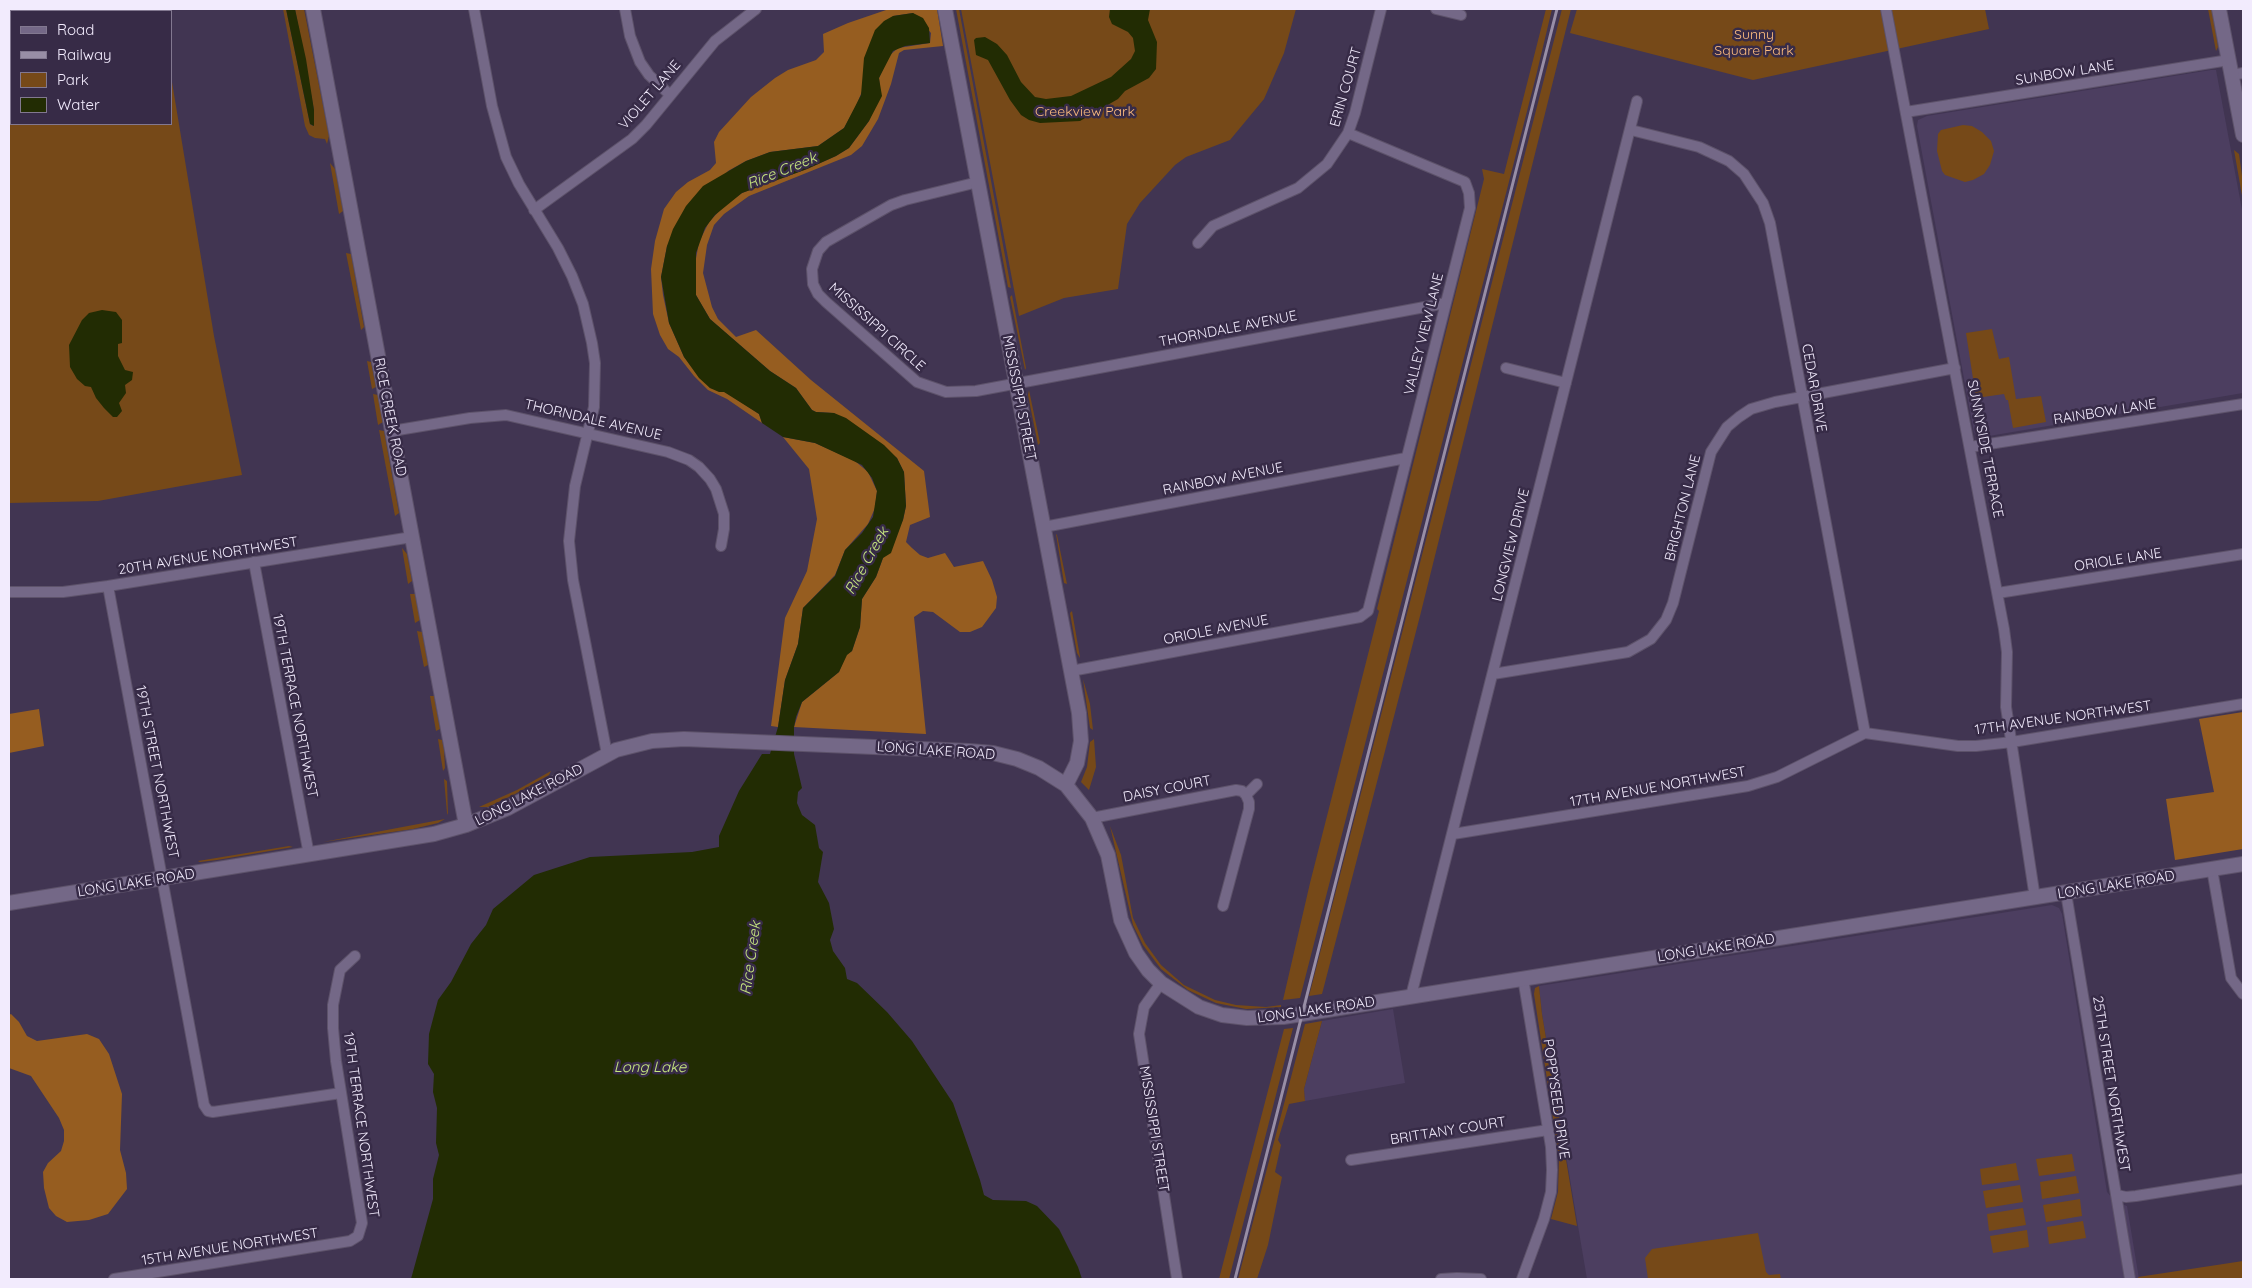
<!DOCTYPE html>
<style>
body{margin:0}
#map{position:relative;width:2252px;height:1288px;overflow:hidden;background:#413552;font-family:Quicksand,sans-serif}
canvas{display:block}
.frame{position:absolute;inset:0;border:10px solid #f2ebfd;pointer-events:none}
.legend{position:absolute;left:10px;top:10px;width:162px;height:115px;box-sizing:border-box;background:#372b47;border:1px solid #827890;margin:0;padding:6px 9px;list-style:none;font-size:15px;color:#f2ebfd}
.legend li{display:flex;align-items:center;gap:10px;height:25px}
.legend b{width:25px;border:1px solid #827890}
</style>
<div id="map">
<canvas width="2252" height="1288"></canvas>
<div class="frame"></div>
<ul class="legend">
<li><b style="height:6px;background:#746887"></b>Road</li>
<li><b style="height:6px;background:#988ea6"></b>Railway</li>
<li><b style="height:14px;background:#764918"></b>Park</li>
<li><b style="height:14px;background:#222c03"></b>Water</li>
</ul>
</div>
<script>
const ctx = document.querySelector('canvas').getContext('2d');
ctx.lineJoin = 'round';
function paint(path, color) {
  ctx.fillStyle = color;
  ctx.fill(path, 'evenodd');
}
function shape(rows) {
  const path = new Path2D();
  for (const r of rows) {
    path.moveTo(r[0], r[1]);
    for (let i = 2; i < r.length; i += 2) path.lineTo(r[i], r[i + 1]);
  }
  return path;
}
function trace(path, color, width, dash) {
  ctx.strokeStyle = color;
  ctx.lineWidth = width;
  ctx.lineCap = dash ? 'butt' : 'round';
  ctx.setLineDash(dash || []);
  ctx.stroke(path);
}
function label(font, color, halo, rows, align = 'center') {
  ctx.font = font + ' Quicksand,sans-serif';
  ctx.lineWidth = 5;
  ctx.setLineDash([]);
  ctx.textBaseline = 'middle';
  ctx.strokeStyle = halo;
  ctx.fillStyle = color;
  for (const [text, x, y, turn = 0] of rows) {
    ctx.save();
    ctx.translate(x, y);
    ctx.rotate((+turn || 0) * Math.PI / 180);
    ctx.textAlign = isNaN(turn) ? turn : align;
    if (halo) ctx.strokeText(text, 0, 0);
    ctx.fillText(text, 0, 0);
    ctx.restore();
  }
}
const built = shape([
 [2211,70,2216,70,2243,215,2243,393,1983,437,1978,436,1974,432,1917,126,1918,120,1927,116],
 [2052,905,2059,908,2062,914,2107,1192,2116,1202,2127,1206,2139,1279,1587,1279,1542,1014,1539,986],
 [1393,1009,1405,1083,1305,1101,1304,1089,1322,1021]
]);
const green = shape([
 [9,9,160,9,160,11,11,11,11,124,171,124,171,76,214,336,242,475,98,501,9,503],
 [283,9,286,9,310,124,313,126,314,110,295,9,304,9,329,136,327,144,325,139,315,138,309,135,305,126],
 [956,9,959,9,1011,288,1008,287],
 [961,9,1296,9,1284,53,1264,99,1230,140,1186,157,1175,165,1140,203,1127,224,1118,289,1064,298,1019,316],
 [1546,9,1552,9,1536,76,1300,998,1283,1000,1310,883,1379,611,1377,609,1484,179,1482,169,1504,174],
 [1562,9,1571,9,1420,616,1322,994,1309,996],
 [1577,9,1985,9,1989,29,1753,80,1570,33],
 [2208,9,2212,9,2218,47,2216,51],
 [1963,125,1972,126,1982,132,1991,141,1994,151,1990,165,1984,174,1973,180,1965,182,1945,175,1942,171,1937,151,1938,134,1941,130],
 [2234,150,2239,154,2243,183,2243,201],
 [330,163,335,169,343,211,339,214],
 [346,253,351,254,364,327,361,330],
 [1012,295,1026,368,1025,370,1010,297],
 [1992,329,1999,359,2009,357,2016,399,2041,396,2046,422,2013,428,2008,400,2006,400,2004,394,1976,398,1966,333],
 [367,361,371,362,376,387,372,389],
 [1029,390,1040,443,1038,445,1028,395],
 [373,394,378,395,383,422,378,425],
 [379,430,384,431,399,513,395,516],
 [1056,534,1057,535,1067,584,1064,583],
 [402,548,407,554,412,581,408,584],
 [410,594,415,594,420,620,415,623],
 [1072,611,1080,657,1080,658,1077,653,1070,613],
 [417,631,422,632,428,665,424,667],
 [1083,679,1090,704,1093,730,1090,728],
 [430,696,434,696,440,729,436,731],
 [438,739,442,740,444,750,445,768,443,771],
 [1094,739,1096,767,1089,790,1081,782,1087,767,1090,742],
 [551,771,549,775,515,794,488,807,479,807,517,790],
 [444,779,447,781,448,815,447,813],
 [445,819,438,823,413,829,323,842],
 [1110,826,1121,855,1133,918,1145,943,1161,965,1184,985,1215,1000,1236,1005,1266,1007,1281,1005,1281,1007,1246,1009,1216,1003,1188,990,1161,969,1143,945,1133,925],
 [289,846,293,847,217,860,200,862,198,861],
 [1539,986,1542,1014,1577,1226,1551,1219,1558,1192,1559,1158,1534,994,1535,988],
 [1322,1021,1304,1089,1305,1101,1289,1104,1278,1140,1281,1145,1275,1172,1282,1177,1268,1245,1257,1279,1238,1279,1305,1024],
 [1293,1028,1229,1279,1219,1279,1284,1029],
 [2072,1154,2075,1171,2039,1176,2036,1159],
 [2016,1163,2019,1180,1982,1185,1980,1169],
 [2076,1176,2079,1193,2042,1199,2040,1182],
 [2020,1185,2023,1202,1986,1208,1983,1191],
 [2080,1199,2082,1216,2046,1222,2043,1205],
 [2023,1208,2026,1225,1989,1231,1987,1214],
 [2083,1221,2086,1238,2049,1244,2047,1227],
 [2027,1230,2029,1247,1993,1253,1990,1236],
 [1758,1233,1766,1272,1769,1275,1780,1274,1781,1279,1648,1279,1645,1258,1652,1249],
 [2243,1261,2243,1279,2139,1279,2138,1277]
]);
const forest = shape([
 [889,9,937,9,943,46,904,50,899,53,891,84,878,119,862,146,851,155,749,196,724,214,714,225,707,245,703,273,712,307,718,319,736,337,756,330,811,380,924,471,930,517,910,525,906,542,912,548,920,555,928,558,945,553,954,567,983,561,992,580,997,597,996,608,982,627,970,632,960,632,933,612,923,611,914,617,926,734,794,727,802,702,839,672,846,655,852,651,860,627,862,599,876,577,883,558,903,520,906,506,904,472,897,458,834,413,816,412,812,410,796,388,770,371,710,319,696,295,695,283,695,264,699,242,709,222,724,206,742,193,807,169,836,156,849,148,869,121,880,91,879,78,889,56,898,48,930,43,931,33,913,13,893,16,856,106,844,128,818,146,770,152,746,161,728,171,667,246,661,277,663,295,669,323,684,357,710,388,724,391,759,414,762,423,727,399,708,390,694,376,679,357,668,349,660,335,653,314,651,269,655,241,664,209,676,192,688,182,710,170,716,163,714,142,719,132,751,97,775,78,788,70,816,60,824,52,823,34,848,23],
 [783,437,815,443,855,461,868,472,877,491,875,508,868,524,845,550,835,575,803,608,798,644,785,680,778,727,771,726,785,618,807,571,817,519,809,469],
 [39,709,44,746,9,753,9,714],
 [2243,712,2243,849,2175,860,2166,799,2214,792,2199,719],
 [11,1014,19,1022,27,1036,37,1041,87,1034,99,1039,109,1054,122,1094,120,1150,126,1173,127,1189,108,1214,89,1220,67,1222,56,1216,49,1208,44,1188,43,1172,48,1163,61,1151,64,1141,64,1130,59,1118,31,1076,9,1068,9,1015]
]);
const water = shape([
 [9,9,18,9,19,11,11,11,11,115,9,117],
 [286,9,295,9,306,59,314,110,314,126,310,124],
 [1110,9,1150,9,1148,20,1157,42,1156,69,1149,78,1125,91,1118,99,1080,121,1040,123,1029,120,1021,115,1010,100,988,60,976,55,974,40,976,38,985,37,997,44,1007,55,1021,82,1035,97,1046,99,1071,96,1111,77,1131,59,1135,51,1133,38,1128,32,1112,24,1109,17],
 [913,13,923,18,929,28,930,43,905,46,893,51,879,78,882,96,869,121,849,148,836,156,807,169,742,193,715,215,705,228,696,253,696,295,710,319,770,371,796,388,812,410,816,412,834,413,846,418,884,445,897,458,904,472,906,506,903,520,891,553,883,558,876,577,862,599,860,627,852,651,847,655,839,672,802,702,796,717,794,727,794,754,802,788,798,792,797,803,802,815,815,825,819,848,823,852,818,882,829,903,834,929,830,940,833,951,845,968,847,979,857,983,887,1012,912,1041,953,1103,980,1180,984,1195,993,1200,1026,1201,1037,1206,1059,1229,1078,1267,1082,1279,411,1279,433,1199,433,1179,439,1155,436,1143,437,1108,433,1092,434,1074,428,1064,429,1034,438,1000,451,982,471,944,486,925,493,909,534,875,590,857,692,852,719,847,719,836,739,791,762,754,770,754,778,727,785,680,798,644,803,608,835,576,845,550,862,533,873,517,877,491,872,478,862,465,815,443,783,437,762,423,759,414,724,392,719,392,710,388,699,378,684,357,669,323,661,277,667,246,673,229,686,206,703,186,746,161,770,152,818,146,844,128,861,95,864,58,875,30,884,21,893,16],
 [102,310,116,312,122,320,122,343,118,344,118,356,125,370,133,372,132,380,125,385,126,393,119,403,122,411,117,417,113,417,104,408,96,398,91,387,85,386,77,379,70,367,69,345,82,320,89,313]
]);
const street = shape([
 [474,9,492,106,506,157,519,184,558,248,572,276,583,304,592,343,595,363,594,407,575,486,569,541,573,580,607,754],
 [625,9,630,36,640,62,649,75,670,95],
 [1436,9,1461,15],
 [1886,9,2004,629,2007,652,2006,707,2035,898],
 [2232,75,2243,73],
 [1906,112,2229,60],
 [1631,130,1699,147,1729,161,1744,174,1763,203,1770,223,1865,733],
 [978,182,905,200,891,205,826,242,818,251,812,269,813,284,818,294,826,302,917,382,946,392,976,391,1446,303],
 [534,210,632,139,646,125,715,41,756,9],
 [1198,243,1213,226,1298,188,1327,164,1348,133,1355,113,1381,9],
 [1506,368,1566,383],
 [392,431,470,418,506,415,668,452,689,460,699,467,710,479,716,489,724,514,724,529,721,546],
 [1970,447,2243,404],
 [1044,527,1406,458],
 [254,562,309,855],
 [108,586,204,1105,208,1111,213,1112,341,1093],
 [9,592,63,592,108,586,412,537],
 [1998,593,2243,554],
 [1071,671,1360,617,1368,611,1470,208,1469,193,1465,182,1348,133],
 [1493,674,1628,652,1651,639,1666,620,1673,603,1711,452,1727,427,1739,417,1751,409,1775,402,1955,368],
 [1246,795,1257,784],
 [1092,818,1236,790,1242,791,1246,795,1249,802,1249,809,1223,906],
 [1453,834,1748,786,1777,777,1865,733,1958,746,1976,746,2012,742,2243,704],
 [2212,869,2231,978,2243,994],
 [2066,893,2130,1279],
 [1161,983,1144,1007,1139,1034,1177,1279],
 [1411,996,1637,101],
 [1351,1160,1548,1130],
 [2117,1195,2126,1197,2136,1196,2243,1179],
 [114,1279,350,1241,358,1236,362,1223,336,1061,333,1028,333,1005,340,970,355,956],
 [1441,1279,1457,1278,1481,1279],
 [1522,1279,1544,1219,1551,1192,1552,1170,1551,1147,1523,978]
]);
const secondary = shape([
 [313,9,466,825],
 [945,9,1079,713,1081,741,1077,763,1066,785],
 [2219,9,2243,135],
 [9,903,434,834,466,825,508,808,616,750,652,741,684,739,969,751,993,753,1017,759,1039,768,1066,785,1092,818,1108,855,1121,920,1136,953,1148,970,1161,983,1199,1007,1222,1015,1247,1018,1283,1017,2243,864]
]);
const rail = shape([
 [1235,1279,1557,9]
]);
const parkNames = [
 ["Sunny",1754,35],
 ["Square Park",1754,51],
 ["Creekview Park",1085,112]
];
const streetNames = [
 ["SUNBOW LANE",2065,73,-9],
 ["ERIN COURT",1346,87,-74],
 ["VIOLET LANE",650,95,-49],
 ["MISSISSIPPI CIRCLE",877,327,42],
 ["THORNDALE AVENUE",1228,329,-11],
 ["VALLEY VIEW LANE",1424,334,-76],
 ["CEDAR DRIVE",1814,388,80],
 ["MISSISSIPPI STREET",1019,398,79],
 ["RAINBOW LANE",2105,412,-9],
 ["RICE CREEK ROAD",390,417,79],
 ["THORNDALE AVENUE",593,420,13],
 ["SUNNYSIDE TERRACE",1985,449,79],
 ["RAINBOW AVENUE",1223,479,-11],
 ["BRIGHTON LANE",1683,508,-76],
 ["LONGVIEW DRIVE",1511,545,-76],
 ["20TH AVENUE NORTHWEST",208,556,-9],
 ["ORIOLE LANE",2118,560,-9],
 ["ORIOLE AVENUE",1216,630,-11],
 ["19TH TERRACE NORTHWEST",295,706,79],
 ["17TH AVENUE NORTHWEST",2063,718,-8],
 ["LONG LAKE ROAD",936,751,4],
 ["19TH STREET NORTHWEST",157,772,79],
 ["17TH AVENUE NORTHWEST",1658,787,-10],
 ["DAISY COURT",1167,789,-11],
 ["LONG LAKE ROAD",529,795,-27],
 ["LONG LAKE ROAD",136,883,-9],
 ["LONG LAKE ROAD",2116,885,-9],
 ["LONG LAKE ROAD",1716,948,-9],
 ["LONG LAKE ROAD",1316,1010,-8],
 ["25TH STREET NORTHWEST",2111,1084,81],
 ["POPPYSEED DRIVE",1556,1099,82],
 ["19TH TERRACE NORTHWEST",361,1125,82],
 ["MISSISSIPPI STREET",1154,1129,81],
 ["BRITTANY COURT",1448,1131,-9],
 ["15TH AVENUE NORTHWEST",230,1247,-9]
];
const waterNames = [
 ["Rice Creek",782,171,-22],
 ["Rice Creek",867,561,-61],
 ["Rice Creek",751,958,-82],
 ["Long Lake",650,1067]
];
paint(built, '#4c3e60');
paint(green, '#764918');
paint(forest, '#965d20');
paint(water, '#222c03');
trace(street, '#5d526a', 12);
trace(secondary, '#5d526a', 16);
trace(street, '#746887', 10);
trace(secondary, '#746887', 14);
trace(rail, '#988ea6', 3);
label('14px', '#fdbc7f', '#372b47', parkNames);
label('14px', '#f2ebfd', '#372b47', streetNames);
label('italic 15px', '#c7e77f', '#372b47', waterNames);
</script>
